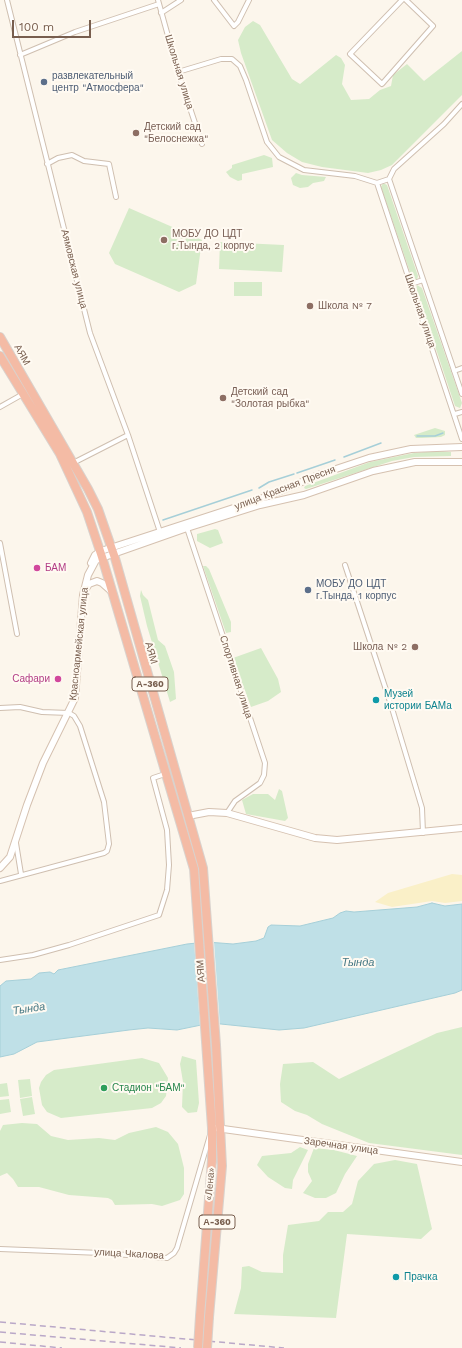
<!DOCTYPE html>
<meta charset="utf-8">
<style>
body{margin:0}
#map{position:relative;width:462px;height:1348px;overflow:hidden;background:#fcf6ec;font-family:"Work Sans",sans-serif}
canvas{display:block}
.scale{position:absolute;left:12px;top:20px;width:79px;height:18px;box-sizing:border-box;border:2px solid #785e4e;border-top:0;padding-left:5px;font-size:12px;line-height:14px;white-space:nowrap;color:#785e4e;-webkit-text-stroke:3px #fffaf2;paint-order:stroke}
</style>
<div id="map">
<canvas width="462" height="1348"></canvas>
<div class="scale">100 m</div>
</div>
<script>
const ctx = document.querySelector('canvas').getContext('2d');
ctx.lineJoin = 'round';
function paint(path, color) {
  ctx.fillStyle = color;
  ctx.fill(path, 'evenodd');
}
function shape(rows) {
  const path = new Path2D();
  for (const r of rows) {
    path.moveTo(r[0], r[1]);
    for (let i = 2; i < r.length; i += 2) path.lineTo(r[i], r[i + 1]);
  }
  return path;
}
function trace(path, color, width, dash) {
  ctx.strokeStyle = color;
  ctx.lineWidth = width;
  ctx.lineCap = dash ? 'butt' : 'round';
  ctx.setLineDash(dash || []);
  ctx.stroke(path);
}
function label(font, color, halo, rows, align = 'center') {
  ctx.font = font + ' "Work Sans",sans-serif';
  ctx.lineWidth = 4;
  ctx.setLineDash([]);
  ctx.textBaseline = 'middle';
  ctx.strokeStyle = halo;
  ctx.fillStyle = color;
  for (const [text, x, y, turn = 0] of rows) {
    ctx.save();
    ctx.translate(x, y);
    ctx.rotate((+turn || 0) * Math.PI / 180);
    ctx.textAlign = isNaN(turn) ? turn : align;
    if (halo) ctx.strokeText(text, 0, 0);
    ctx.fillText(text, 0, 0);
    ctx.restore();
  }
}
const green = shape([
 [253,21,260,25,292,79,300,84,336,55,341,58,345,65,342,84,351,100,369,99,380,90,391,86,393,75,407,64,424,81,462,51,462,95,392,165,381,170,368,173,322,167,302,162,287,153,272,140,241,53,238,40,245,27],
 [264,155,272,158,273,167,242,174,242,180,238,181,230,177,226,172,232,168,232,165],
 [296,173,302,175,326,177,324,181,313,183,308,187,300,188,293,185,291,178],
 [383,183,387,185,418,276,417,280,412,278,381,187],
 [129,208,202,240,196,284,179,292,115,264,109,253],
 [220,242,284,245,282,272,219,269],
 [234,282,262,282,262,296,234,296],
 [417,285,422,288,462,403,460,408,455,406,416,289],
 [435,428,445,431,445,435,441,437,422,438,416,438,414,435],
 [436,451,451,452,451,456,414,457,392,461,306,489,304,488,305,486,370,462,414,453],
 [215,529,218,530,223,543,210,548,197,541,197,534],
 [203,566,206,566,209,569,231,622,231,632,226,633],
 [141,590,143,595,148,600,158,640,165,646,174,672,176,699,170,702,147,626,140,596],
 [261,648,278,679,281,692,268,701,251,707,233,658],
 [279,789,282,791,288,818,285,821,246,814,242,800,253,794,268,794,275,800],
 [462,1027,462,1155,369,1143,322,1124,307,1115,295,1111,281,1102,280,1084,283,1064,313,1062,339,1079,437,1033],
 [182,1056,196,1060,199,1103,197,1112,188,1113,182,1107,183,1082,180,1064],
 [142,1058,159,1063,168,1078,166,1096,161,1103,152,1108,61,1118,47,1112,42,1105,39,1088,41,1082,46,1075,54,1070],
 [30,1079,32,1096,20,1098,18,1080],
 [7,1083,9,1096,0,1097,0,1084],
 [32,1097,35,1114,23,1116,20,1099],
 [9,1099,11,1112,0,1114,0,1100],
 [22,1123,37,1124,51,1136,68,1140,99,1138,115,1140,129,1133,156,1127,168,1132,178,1144,184,1168,184,1194,180,1200,162,1206,152,1204,115,1205,112,1200,108,1198,69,1195,39,1187,18,1187,13,1179,7,1173,0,1176,0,1131,3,1125],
 [300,1147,308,1150,293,1180,292,1189,285,1188,268,1177,257,1165,262,1156,291,1153],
 [314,1148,334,1150,357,1156,345,1174,336,1193,326,1198,315,1198,303,1193,312,1181,308,1172,308,1164],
 [395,1160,417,1164,432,1229,421,1239,347,1234,336,1318,234,1314,241,1288,242,1267,249,1266,262,1272,283,1273,283,1255,288,1225,319,1221,328,1212,343,1212,352,1204,358,1181,374,1164]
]);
const sand = shape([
 [452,874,462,875,462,901,445,903,432,901,392,907,375,902,388,893]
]);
const water = shape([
 [432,903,445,906,462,904,462,990,455,993,304,1028,279,1030,211,1023,177,1030,148,1028,129,1030,37,1042,14,1054,0,1057,0,986,6,981,31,979,39,973,50,972,54,974,58,970,187,944,207,942,233,944,256,941,264,938,268,927,271,925,300,926,333,918,340,913,346,911,354,912,417,907,432,903]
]);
const pier = shape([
 [208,940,214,942,220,1026,211,1025,200,1027,194,941]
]);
const stream = shape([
 [417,436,435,436,443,433],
 [344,457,381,443],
 [297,473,335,460],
 [259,488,269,482,294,474],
 [163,520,252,490]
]);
const street = shape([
 [7,0,90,333,128,435,160,532],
 [158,0,178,72,202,144],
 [214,0,234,26,238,22,249,0],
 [402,0,350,54,382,84,433,26,406,0],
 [161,13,181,0],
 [20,55,75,32,159,4],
 [178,72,221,59,232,59,240,66,246,80,267,142,279,157,304,170,355,176,377,183,389,179,394,169,444,124,462,104],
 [47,164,58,158,72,155,84,161,109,164,116,197],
 [389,179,462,394],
 [377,183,462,439],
 [411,284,423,280],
 [454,371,462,368],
 [0,407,23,394],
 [455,414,462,412],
 [73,463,128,435],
 [187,528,265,763,264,775,260,783,235,801,227,813],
 [0,543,17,634],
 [345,565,391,705,422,808,423,833],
 [0,708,20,707,42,712,69,713,74,716,80,726,104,802,109,844,107,851,104,853,0,881],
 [16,843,21,874],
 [0,960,33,955,69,945,159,915,167,890,169,865,167,830,153,778,165,774],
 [0,1249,101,1253,167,1258,174,1253,177,1248,210,1135]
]);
const secondary = shape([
 [91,563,95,555,101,551,258,500,321,474,369,458,411,449,462,447],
 [85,590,89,584,97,581,102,583,111,591],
 [188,816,209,812,227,813,315,838,337,840,462,828],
 [0,868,10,857,27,805,43,763,75,698,83,595,88,575,96,560,187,528,260,505,304,495,373,471,415,462,462,462],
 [216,1128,462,1162]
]);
const highway = shape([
 [0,337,88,489,98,509,115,558,203,868,216,1045,222,1166,209,1317],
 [0,356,60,454,87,512,102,557,194,869,212,1128,212,1160,200,1316]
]);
const rail = shape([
 [0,1322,284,1348],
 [0,1332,181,1348],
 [0,1342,62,1348]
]);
const highwayBridge = shape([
 [198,1348,200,1316],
 [207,1348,209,1317]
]);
const markers = [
 [44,82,4,"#5c6f8a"],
 [136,133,4,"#8d6e63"],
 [164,240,4,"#8d6e63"],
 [310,306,4,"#8d6e63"],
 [223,398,4,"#8d6e63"],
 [37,568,4,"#d1479c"],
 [308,590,4,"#5c6f8a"],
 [415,647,4,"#8d6e63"],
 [58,679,4,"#d1479c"],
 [376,700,4,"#0f9aa8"],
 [104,1088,4,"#2e9e5b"],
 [396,1277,4,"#0f9aa8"]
];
const shields = [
 [150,684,36],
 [217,1222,36]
];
const shieldNames = [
 ["А-360",150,684],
 ["А-360",217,1222]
];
const streetNames = [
 ["Школьная улица",179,72,73],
 ["Аямовская улица",74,269,76],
 ["Школьная улица",420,311,71],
 ["АЯМ",22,355,60],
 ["улица Красная Пресня",285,488,-21],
 ["Красноармейская улица",79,644,-84],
 ["АЯМ",151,653,74],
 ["Спортивная улица",236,677,72],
 ["АЯМ",201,971,-94],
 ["Заречная улица",341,1146,8],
 ["«Лена»",210,1184,-85],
 ["улица Чкалова",129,1254,3]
];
const serviceNames = [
 ["развлекательный",52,76],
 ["центр \"Атмосфера\"",52,88],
 ["МОБУ ДО ЦДТ",316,584],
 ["г.Тында, 1 корпус",316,596]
];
const educationNames = [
 ["Детский сад",144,127],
 ["\"Белоснежка\"",144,139],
 ["МОБУ ДО ЦДТ",172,234],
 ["г.Тында, 2 корпус",172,246],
 ["Школа № 7",318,306],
 ["Детский сад",231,392],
 ["\"Золотая рыбка\"",231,404],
 ["Школа № 2",407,647,"right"]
];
const hotelNames = [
 ["БАМ",45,568],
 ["Сафари",50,679,"right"]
];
const cultureNames = [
 ["Музей",384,694],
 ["истории БАМа",384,706],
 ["Прачка",404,1277]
];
const leisureNames = [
 ["Стадион \"БАМ\"",112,1088]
];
const waterNames = [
 ["Тында",358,963],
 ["Тында",29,1009,-8]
];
paint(green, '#d6ebc9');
paint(sand, '#faf0c8');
paint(water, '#bfe0e7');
trace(water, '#a6cfd8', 1);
paint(pier, '#fcf6ec');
trace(stream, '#a6cfd8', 1.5);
trace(street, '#cfbfb0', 6);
trace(secondary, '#d5c1b0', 8);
trace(highway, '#d9d2cd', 10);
trace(street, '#fff', 4);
trace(secondary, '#fff', 6);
trace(highway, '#f4bba5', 8);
trace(rail, '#baa8c8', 1.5, [6, 4]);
trace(highwayBridge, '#d9d2cd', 10, []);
trace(highwayBridge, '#f4bba5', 8);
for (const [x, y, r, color] of markers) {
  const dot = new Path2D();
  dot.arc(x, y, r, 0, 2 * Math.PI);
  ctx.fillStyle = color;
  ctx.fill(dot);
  trace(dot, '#fffaf2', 1.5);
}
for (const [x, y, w] of shields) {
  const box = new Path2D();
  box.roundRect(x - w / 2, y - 7, w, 14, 3);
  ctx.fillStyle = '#fffaf2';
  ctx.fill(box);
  trace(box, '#785e4e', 1);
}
label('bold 9px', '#785e4e', null, shieldNames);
label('10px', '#785e4e', '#fffaf2', streetNames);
label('10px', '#4e5e75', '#fffaf2', serviceNames, 'left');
label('10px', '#785e54', '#fffaf2', educationNames, 'left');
label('10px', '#b23c85', '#fffaf2', hotelNames, 'left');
label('10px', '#0d838f', '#fffaf2', cultureNames, 'left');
label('10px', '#27864d', '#fffaf2', leisureNames, 'left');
label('italic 11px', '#447783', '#fffaf2', waterNames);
</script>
